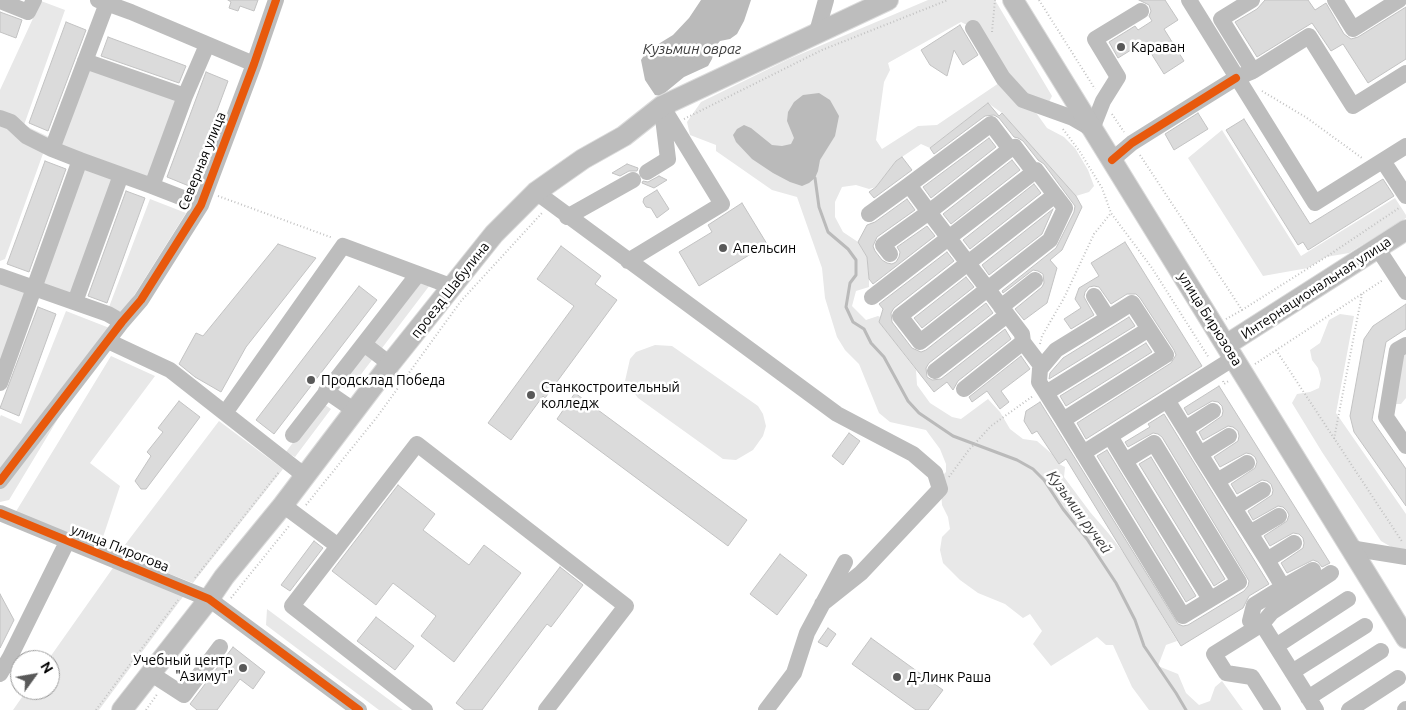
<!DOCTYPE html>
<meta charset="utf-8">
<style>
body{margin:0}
#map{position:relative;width:1406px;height:710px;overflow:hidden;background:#fff;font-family:Ubuntu,sans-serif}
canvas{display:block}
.north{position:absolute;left:10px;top:650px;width:50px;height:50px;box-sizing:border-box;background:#fff;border:1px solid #999;border-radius:50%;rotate:58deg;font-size:14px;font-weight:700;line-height:20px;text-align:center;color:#000}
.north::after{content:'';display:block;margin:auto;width:18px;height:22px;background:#595959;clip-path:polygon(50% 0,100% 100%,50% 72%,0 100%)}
</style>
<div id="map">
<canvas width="1406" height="710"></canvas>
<div class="north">N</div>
</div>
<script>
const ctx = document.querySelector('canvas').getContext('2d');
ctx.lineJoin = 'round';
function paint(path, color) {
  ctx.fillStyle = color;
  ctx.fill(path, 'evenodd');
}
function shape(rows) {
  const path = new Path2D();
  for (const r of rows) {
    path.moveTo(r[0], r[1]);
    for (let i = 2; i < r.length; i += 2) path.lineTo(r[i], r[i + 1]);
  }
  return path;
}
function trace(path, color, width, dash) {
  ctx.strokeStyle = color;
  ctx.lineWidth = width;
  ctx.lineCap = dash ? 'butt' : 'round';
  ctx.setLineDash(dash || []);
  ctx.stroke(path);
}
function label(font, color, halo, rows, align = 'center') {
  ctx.font = font + ' Ubuntu,sans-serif';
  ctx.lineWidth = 5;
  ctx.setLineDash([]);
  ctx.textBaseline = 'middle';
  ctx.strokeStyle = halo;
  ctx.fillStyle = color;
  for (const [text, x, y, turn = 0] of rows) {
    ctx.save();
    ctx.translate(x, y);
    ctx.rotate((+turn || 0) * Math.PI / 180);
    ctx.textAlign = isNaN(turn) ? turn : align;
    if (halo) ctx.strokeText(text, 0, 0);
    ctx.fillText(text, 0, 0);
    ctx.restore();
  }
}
const green = shape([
 [928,0,995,0,1052,96,1046,108,1029,103,1047,128,1064,137,1075,148,1088,170,1094,186,1089,192,1076,196,1002,113,988,103,930,148,921,144,896,161,876,187,869,189,856,185,842,187,835,202,835,217,843,232,858,242,867,257,869,279,869,287,856,291,852,306,866,320,878,316,880,317,879,322,916,370,917,385,930,403,952,417,961,419,988,399,1000,412,1010,429,1023,439,1037,441,1052,454,1059,464,1065,467,1064,477,1090,512,1109,534,1126,556,1177,641,1166,645,1158,666,1178,674,1186,693,1199,705,1210,701,1215,687,1222,681,1243,710,1149,710,1132,687,1113,645,1106,645,1097,637,1051,666,1033,644,1042,631,1030,614,1023,618,1005,604,978,593,960,580,943,563,940,550,942,537,950,529,948,517,942,505,940,478,946,472,946,464,940,449,926,430,890,422,879,413,859,364,845,350,837,337,825,298,822,268,797,197,772,190,716,151,716,145,690,135,687,122,701,102,789,59],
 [961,22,973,28,999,83,937,125,918,126,882,149,876,140,884,82,890,70,888,63],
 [41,1,65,10,24,125,49,137,5,259,0,261,0,90],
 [88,66,179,98,149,180,58,146],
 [1222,130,1301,256,1395,198,1406,215,1406,218,1349,253,1326,257,1308,268,1263,276,1188,158],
 [83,166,114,177,70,297,40,285],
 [150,199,186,213,123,313,109,307],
 [421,277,433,281,379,352,369,344],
 [0,280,29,290,0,373],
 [66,311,112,329,9,500,0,502,0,417,1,415,21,424],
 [1340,314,1354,316,1336,413,1406,514,1406,551,1393,548,1381,541,1322,452,1292,403,1297,394,1310,392,1319,388,1321,379,1318,368,1312,360,1310,350,1320,343,1329,320],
 [655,345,672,346,758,406,763,414,766,426,763,436,753,450,736,460,723,459,638,398,625,381,630,359,636,352],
 [365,349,375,356,349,390,337,386],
 [1406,354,1406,398,1401,404,1396,404,1401,355],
 [111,356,155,376,90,463,120,486,98,552,12,518],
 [322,403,331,409,295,457,286,452],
 [219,421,283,469,193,583,118,554],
 [115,565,185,594,99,710,13,710,27,690,50,690,50,660,48,660],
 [267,609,403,710,379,710,266,625]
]);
const water = shape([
 [701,0,751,0,744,21,737,34,730,39,720,41,715,47,712,59,708,66,684,77,661,96,655,95,645,80,641,60,647,51,673,35,689,18],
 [819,93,830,100,839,116,835,136,820,160,818,171,815,178,809,183,802,186,790,182,773,173,752,159,736,142,733,135,737,129,744,125,751,128,772,145,782,146,791,144,794,138,787,121,788,112,794,102,803,95]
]);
const stream = shape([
 [815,178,819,207,828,232,848,249,856,260,856,275,850,283,846,307,853,322,864,329,871,343,884,357,908,401,919,413,953,436,1017,460,1033,469,1044,480,1063,509,1087,539,1116,583,1135,620,1144,646,1176,693,1186,710]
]);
const building = shape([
 [228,0,258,0,254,11,240,6,238,11,229,8,231,2,228,0],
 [1139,0,1165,0,1178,20,1164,29,1184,61,1164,74,1144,42,1118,58,1109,42,1135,26,1138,30,1152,21,1149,16,1151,11,1149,5,1139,0],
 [1265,0,1308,0,1315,10,1326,3,1344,34,1351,39,1358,37,1406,7,1406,59,1368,83,1343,44,1331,51,1312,23,1257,57,1235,22,1257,9,1265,0],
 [0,12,22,20,16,38,0,32,0,12],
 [66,22,86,30,48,131,29,123,66,22],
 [960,25,978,55,963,65,954,50,947,76,930,65,921,50,960,25],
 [108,37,186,66,179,83,101,56,108,37],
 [206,72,228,81,189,186,167,177,206,72],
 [988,103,999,116,1002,113,1076,196,1082,207,1062,250,1050,260,1057,268,1047,303,1024,320,1015,309,1042,287,1044,283,1043,274,1038,271,1033,270,1003,293,1002,291,1056,248,1074,212,1075,206,1044,164,1038,160,1023,141,1018,138,1014,137,999,118,994,115,985,116,934,154,930,148,988,103],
 [1198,113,1208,129,1174,150,1165,134,1198,113],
 [1244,119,1310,224,1383,179,1394,196,1308,250,1303,242,1298,245,1226,130,1244,119],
 [989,138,996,147,931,198,923,187,989,138],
 [902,157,912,170,874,198,869,192,876,187,896,161,902,157],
 [1012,160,1020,170,951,224,943,214,1012,160],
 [45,161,66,169,29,272,7,264,45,161],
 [627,164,638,168,637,171,629,171,620,176,612,173,627,164],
 [659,176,667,180,654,188,642,183,643,181,648,182,659,176],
 [1034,184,1041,193,970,249,963,240,1034,184],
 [657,190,669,209,657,218,651,208,646,207,643,202,644,198,657,190],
 [126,191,145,198,107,303,88,296,126,191],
 [907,199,915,210,877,237,873,246,875,251,882,260,887,263,892,264,896,262,899,257,900,252,897,247,927,226,935,236,873,284,869,279,867,257,858,242,867,225,875,222,907,199],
 [742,203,767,244,699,286,679,252,712,232,708,225,742,203],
 [1053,209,1042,234,989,275,982,265,1053,209],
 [1125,242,1202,366,1086,439,1077,423,1171,363,1176,355,1174,350,1140,298,1136,294,1127,294,1111,304,1099,287,1094,286,1089,287,1085,292,1084,297,1094,315,1071,329,1064,319,1081,308,1075,299,1079,288,1099,276,1091,263,1125,242],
 [278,244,316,258,246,347,221,392,195,377,179,364,196,333,203,336,278,244],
 [561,246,601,276,595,284,617,300,545,398,543,396,511,440,488,423,574,306,537,279,561,246],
 [947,252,954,261,894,308,891,313,892,322,912,348,921,352,926,350,986,303,993,313,929,363,926,368,927,377,932,380,941,379,1005,329,1011,339,958,381,953,390,947,382,934,392,879,322,883,309,879,304,947,252],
 [966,277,974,287,922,328,914,318,966,277],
 [359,286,377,300,274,434,256,420,359,286],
 [1406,304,1406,329,1386,342,1372,420,1406,469,1406,506,1354,432,1350,416,1364,339,1373,326,1406,304],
 [38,307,56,314,19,416,0,408,38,307],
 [1129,317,1135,326,1049,379,1050,373,1063,358,1129,317],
 [1146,343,1152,352,1066,406,1060,396,1146,343],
 [1021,356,1030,369,1001,391,1009,402,1000,409,987,391,972,402,969,397,1021,356],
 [1219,386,1330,563,1322,567,1318,562,1313,560,1287,573,1281,563,1303,548,1304,543,1303,538,1299,534,1293,533,1270,546,1264,536,1287,521,1289,515,1287,511,1283,507,1278,506,1253,520,1248,511,1272,495,1273,490,1271,484,1267,481,1262,480,1237,494,1231,484,1255,468,1257,462,1255,457,1251,454,1246,453,1220,467,1214,457,1238,441,1239,436,1238,431,1233,427,1228,426,1203,440,1199,432,1222,416,1223,411,1222,406,1218,402,1212,401,1188,415,1184,408,1219,386],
 [575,393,747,520,728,546,557,419,575,393],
 [179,401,200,417,146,489,141,489,135,481,151,456,147,452,163,432,158,428,179,401],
 [1040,402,1178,624,1183,626,1188,625,1244,591,1248,586,1249,581,1162,437,1158,434,1153,433,1128,447,1125,442,1150,427,1148,424,1164,414,1269,584,1249,596,1243,608,1181,646,1066,459,1059,464,1037,431,1032,434,1024,421,1026,411,1040,402],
 [849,433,860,441,843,465,832,456,849,433],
 [1107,450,1196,596,1186,602,1097,456,1107,450],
 [1151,457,1225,579,1214,586,1139,464,1151,457],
 [398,485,435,514,423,530,469,565,484,545,521,573,454,662,421,636,436,616,393,583,376,605,332,571,398,485],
 [314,541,323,548,290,591,281,585,314,541],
 [780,554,807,575,777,615,750,594,780,554],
 [560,567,583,585,551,627,547,624,482,710,465,710,456,703,560,567],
 [0,594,14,620,0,648,0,594],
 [376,617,414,646,395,670,357,641,376,617],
 [828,628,836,634,827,647,818,642,828,628],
 [871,638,943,690,928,710,916,710,852,664,871,638],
 [233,647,265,672,253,689,240,679,217,710,197,710,190,704,233,647]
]);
const path = shape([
 [1039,0,1095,89],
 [992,32,995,0],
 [1262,91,1307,118,1362,158],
 [1112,114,1124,132],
 [684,119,822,50,948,0],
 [1063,129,1080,152,1102,188,1111,213,1152,268,1209,358],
 [1140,155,1242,310,1326,257,1399,208],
 [218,196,333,238],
 [1226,319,1242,310],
 [1040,344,1042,336,1064,298,1094,234,1111,213],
 [1276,350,1403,543],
 [1255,364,1383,280],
 [1223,381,1224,384,1230,380],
 [1334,439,1362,294],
 [949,477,968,451,991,426,1033,396],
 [306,505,377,417,461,301,542,213],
 [195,578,279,472],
 [231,598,289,526],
 [96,710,178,600],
 [146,710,158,693]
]);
const minor = shape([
 [98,0,131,12,254,64],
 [1189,0,1315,203,1406,146],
 [1252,0,1221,19,1253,71],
 [1335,0,1353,29,1399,0],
 [0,1,28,12,34,0],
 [973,28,1003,78,1023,100,1073,118,1092,129,1103,101,1118,77,1095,39,1141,11],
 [817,32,826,0],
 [85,61,185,96],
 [0,118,11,122,26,136,52,149],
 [80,160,52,149,107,3],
 [1112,160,1132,143,1199,101,1236,78,1253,71,1309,36,1353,106,1406,73],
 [1383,161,1406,196],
 [647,172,668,159,662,110],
 [1034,172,1036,170,1055,195,900,316,920,342,1050,240,1065,208,1055,195],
 [536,192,837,414,913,454,935,473,940,489,861,573,822,604],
 [201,205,152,186,185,96,207,45],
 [869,214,909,185],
 [567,217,633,180],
 [1378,249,1406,292],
 [890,254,883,245,929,212,1010,149,991,124,909,185,929,212,1022,334,1023,342,1042,367],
 [628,261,722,204,662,106],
 [0,276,108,314,122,322],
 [1094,296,1108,318,1132,303,1166,355,1063,420,1183,616,1239,582,1154,443,1125,461,1210,599],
 [872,297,1034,172,1015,147,1010,149],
 [75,302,121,175],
 [1001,307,1035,280],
 [108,341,170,370,305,476],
 [364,344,390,364],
 [1406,345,1397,350,1386,417,1406,446],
 [935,371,1007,315],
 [0,383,80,160,152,186],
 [964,389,1023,342],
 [326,391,355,411],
 [1046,393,1039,382,1040,369,1056,350,1108,318],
 [1167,400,1185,429,1213,411],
 [225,413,343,246,453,287],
 [1063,420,1046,393,1149,329],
 [1185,429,1200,454,1229,436],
 [293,435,418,274],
 [1110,436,1125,461],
 [1083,453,1234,358],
 [1200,454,1217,481,1247,463],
 [0,481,122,322,141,300,201,205,254,64,276,0],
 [1217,481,1234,508,1263,490],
 [283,505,338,546],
 [1234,508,1250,533,1279,516],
 [0,513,209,599,359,710],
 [1250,533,1267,560,1294,543],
 [1350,548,1406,557],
 [1283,587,1313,570],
 [1250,621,1254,605,1283,587,1267,560],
 [1262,624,1272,612,1331,573],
 [1276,646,1348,599],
 [1292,672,1365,626],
 [150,673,184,695,220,647],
 [0,674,10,657,68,540],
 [1308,698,1381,651],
 [425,710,292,606,417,444,626,606,546,710],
 [766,710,794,673,807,633,845,562],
 [1273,710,1252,677,1226,673,1214,654,1262,624,1316,710],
 [1349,710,1398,678],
 [1405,710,1406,709]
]);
const major = shape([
 [1013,0,1406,638],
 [1226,345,1406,230],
 [122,710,209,599,224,577,283,505,390,364,494,234,536,192,583,159,624,136,662,106,888,0]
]);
const cycleway = shape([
 [1112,160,1132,143,1236,78],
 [0,481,122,322,141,300,201,205,254,64,276,0],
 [0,513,209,599,359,710]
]);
const markers = [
 [1121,47,5,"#595959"],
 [723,248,5,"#595959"],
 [311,380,5,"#595959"],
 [531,395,5,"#595959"],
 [243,668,5,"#595959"],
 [897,677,5,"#595959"]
];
const poiNames = [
 ["Караван",1131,47],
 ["Апельсин",733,248],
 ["Продсклад Победа",321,380],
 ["Станкостроительный",541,387],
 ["колледж",541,403],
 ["Учебный центр",233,660,"right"],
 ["\"Азимут\"",233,676,"right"],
 ["Д-Линк Раша",907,677]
];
const streetNames = [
 ["Северная улица",202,161,-68],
 ["Интернациональная улица",1316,288,-33],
 ["проезд Шабулина",450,290,-52],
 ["улица Бирюзова",1210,319,58],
 ["улица Пирогова",120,548,22]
];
const waterNames = [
 ["Кузьмин овраг",692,49],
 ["Кузьмин ручей",1079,512,54]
];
paint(green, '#e8e8e8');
paint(water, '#bababa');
trace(stream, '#bababa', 3);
paint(building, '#dbdbdb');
trace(building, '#c3c3c3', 1);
trace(major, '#dbdbdb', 22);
trace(path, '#c2c2c2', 2, [1, 2.5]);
trace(minor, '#bdbdbd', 16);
trace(major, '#bdbdbd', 20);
trace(cycleway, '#e8590c', 8);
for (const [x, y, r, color] of markers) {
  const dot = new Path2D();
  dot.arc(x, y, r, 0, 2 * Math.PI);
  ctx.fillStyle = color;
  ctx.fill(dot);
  trace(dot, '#fff', 2);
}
label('14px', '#000', '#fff', poiNames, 'left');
label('14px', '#000', '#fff', streetNames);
label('italic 15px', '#3d3d3d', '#fff', waterNames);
</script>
